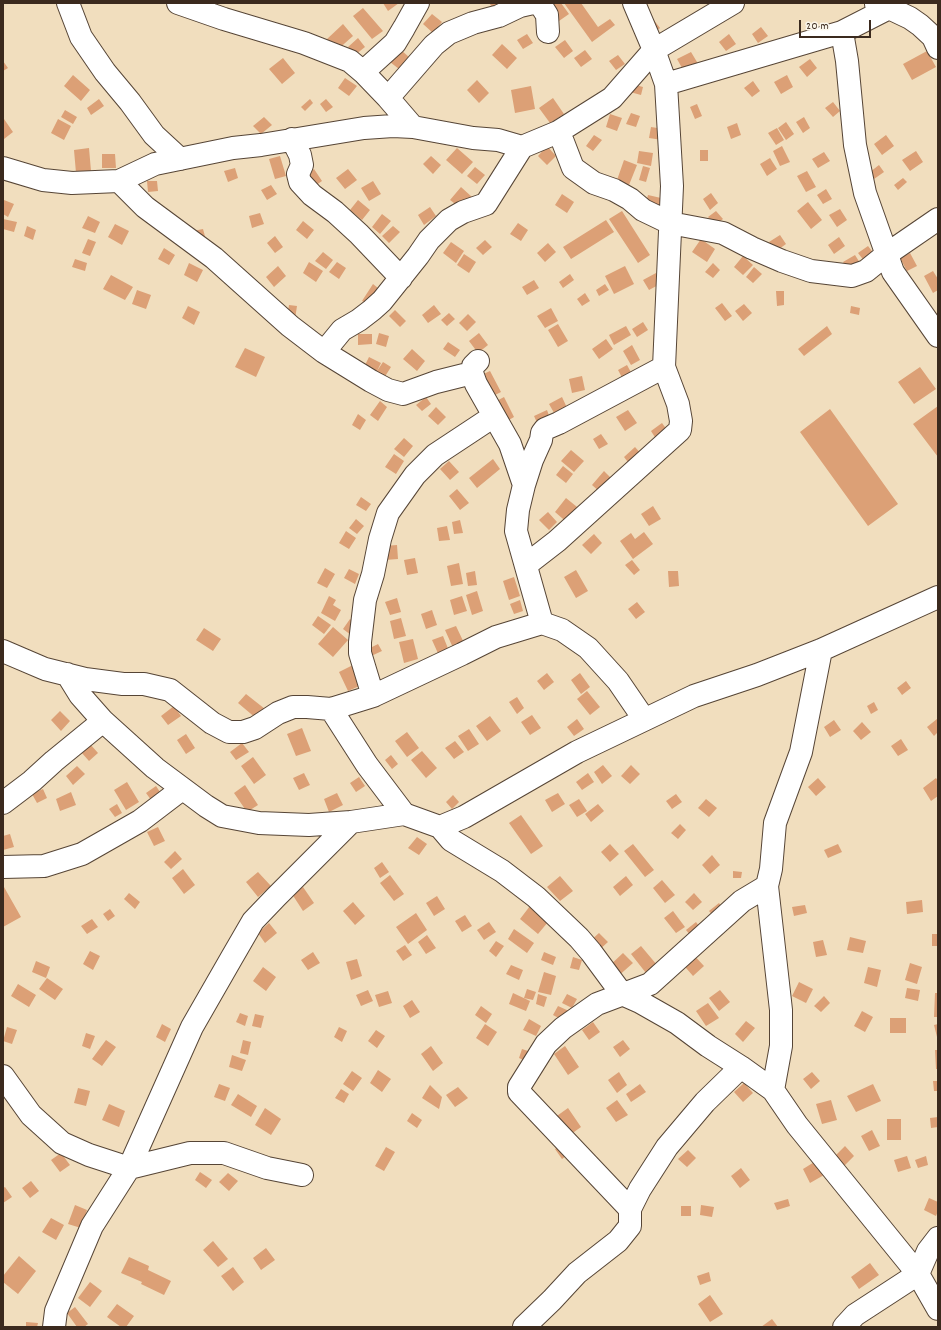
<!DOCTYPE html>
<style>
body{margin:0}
#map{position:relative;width:941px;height:1330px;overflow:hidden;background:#f1debe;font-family:Dekko,sans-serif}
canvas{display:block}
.frame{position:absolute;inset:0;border:4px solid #3b2a1e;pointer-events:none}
.scale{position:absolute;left:799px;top:20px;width:72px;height:18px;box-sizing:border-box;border:2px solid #3b2a1e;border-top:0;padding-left:5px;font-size:12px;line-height:14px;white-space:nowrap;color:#3b2a1e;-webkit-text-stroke:3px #fbf7ec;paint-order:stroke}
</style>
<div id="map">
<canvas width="941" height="1330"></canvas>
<div class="frame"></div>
<div class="scale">20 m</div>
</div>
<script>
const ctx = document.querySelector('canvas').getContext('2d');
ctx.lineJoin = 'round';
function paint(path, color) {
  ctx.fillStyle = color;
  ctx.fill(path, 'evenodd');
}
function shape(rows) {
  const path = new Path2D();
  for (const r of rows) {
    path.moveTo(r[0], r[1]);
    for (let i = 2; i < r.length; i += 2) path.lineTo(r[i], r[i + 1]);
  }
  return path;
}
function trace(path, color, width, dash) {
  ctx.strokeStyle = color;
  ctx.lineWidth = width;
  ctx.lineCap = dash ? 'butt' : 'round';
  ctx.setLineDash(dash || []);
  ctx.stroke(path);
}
const building = shape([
 [383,3,399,3,388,11],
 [489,3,503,3,495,10],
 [550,3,561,3,569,14,559,21,547,5],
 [564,3,581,3,598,27,610,19,615,25,592,42],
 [363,8,383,31,372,39,353,16],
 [432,14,442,22,433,33,423,24],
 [653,19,660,28,653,34,646,24],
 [343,24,353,36,336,51,326,40],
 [761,27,768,36,758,43,752,34],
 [527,34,533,43,523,49,517,40],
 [729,34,736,44,726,51,719,42],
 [358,38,365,47,355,55,348,47],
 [565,40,573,51,564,58,555,47],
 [502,44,517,58,507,69,492,55],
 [401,50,410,58,399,69,390,62],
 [585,50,592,59,581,67,574,58],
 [927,51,936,67,912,80,903,64],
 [691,52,700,67,686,75,677,59],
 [618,55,625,64,616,70,609,61],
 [283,58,295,73,282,84,269,69],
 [810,59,817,68,807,77,799,67],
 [3,61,8,68,3,71],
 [73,75,90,90,81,101,64,86],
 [787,75,793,87,781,94,774,82],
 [345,78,357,86,349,96,338,88],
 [477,80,489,93,479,103,467,90],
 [753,81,760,91,752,97,744,88],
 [632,84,643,87,641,95,630,92],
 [531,86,535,109,515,113,511,90],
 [553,98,564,114,550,123,539,108],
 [99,99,104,106,91,115,87,108],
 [310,99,313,103,305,111,301,107],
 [326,99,333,107,326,112,320,104],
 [833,102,840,111,833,117,825,108],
 [697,104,702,116,695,119,690,107],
 [65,110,77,117,73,124,61,117],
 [631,113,640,116,636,127,626,124],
 [610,114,622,118,617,131,606,127],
 [264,117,272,125,261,134,253,126],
 [804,117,810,128,803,133,796,122],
 [4,119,13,132,4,139,3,120],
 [58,119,71,126,64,140,51,133],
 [786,122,794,134,786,140,778,128],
 [737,123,741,135,731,139,727,127],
 [651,127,664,129,662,140,649,138],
 [777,128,784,140,776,145,768,133],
 [594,135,602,140,593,151,586,146],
 [886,135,894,146,882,155,874,144],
 [547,146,556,156,547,165,538,156],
 [782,146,790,162,780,166,773,151],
 [89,148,91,171,76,173,74,150],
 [457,148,473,162,462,174,446,160],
 [700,150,708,150,708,161,700,161],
 [639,151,653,153,651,166,637,163],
 [916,151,923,162,910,171,902,160],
 [824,152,830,161,818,168,812,159],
 [102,154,115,154,116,168,102,168],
 [280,156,286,176,275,179,269,159],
 [431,156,441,165,433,174,423,164],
 [770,158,777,169,767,176,760,164],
 [624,160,637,165,629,185,617,180],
 [879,165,884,172,874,179,870,172],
 [643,166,650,168,646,182,639,180],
 [475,167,485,175,477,184,467,176],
 [235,168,238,178,228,182,224,171],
 [314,169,322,181,312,188,304,177],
 [348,169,357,180,345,189,336,178],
 [807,171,816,187,806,192,797,176],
 [903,178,907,182,898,190,894,185],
 [147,181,157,181,158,191,148,192],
 [373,181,381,194,369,201,361,188],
 [271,185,277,194,267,200,261,190],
 [461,187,472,197,462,209,450,200],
 [826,189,832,199,823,204,817,195],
 [711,193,718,203,710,210,703,199],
 [562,194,574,202,567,213,555,205],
 [648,195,661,198,658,210,645,206],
 [4,200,14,204,8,217,3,214,3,203],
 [358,200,370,210,362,220,350,210],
 [808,202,822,220,811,229,797,211],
 [430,207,436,216,424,225,418,215],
 [840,209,847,220,837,227,829,215],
 [622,211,650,255,638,263,609,219],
 [716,211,723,219,715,225,708,217],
 [260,213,264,224,252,228,249,216],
 [382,214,391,221,380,234,372,227],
 [88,216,100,222,95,233,82,228],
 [3,219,17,222,14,232,3,229],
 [606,220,614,232,571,259,563,247],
 [303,221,314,230,307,239,296,230],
 [518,223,528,230,521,241,510,234],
 [115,224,129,231,122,245,108,237],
 [27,226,36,230,33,240,24,236],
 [393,226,400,232,389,243,382,236],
 [203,229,206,240,193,231],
 [780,235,786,244,775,252,769,242],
 [275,236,283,247,275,253,267,243],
 [839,237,845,246,834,254,828,245],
 [88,239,96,242,90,256,82,253],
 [701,239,715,249,707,262,692,252],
 [485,240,492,247,483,255,476,248],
 [451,242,464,251,456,263,443,253],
 [548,243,556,252,545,262,537,253],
 [868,246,875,255,865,262,858,253],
 [164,248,175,255,169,265,158,259],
 [323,252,333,260,326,269,315,261],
 [910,253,917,266,907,271,900,258],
 [464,254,476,262,469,273,457,265],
 [855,255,860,263,849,271,843,262],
 [743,256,753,265,743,275,734,267],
 [75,259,87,263,85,271,72,267],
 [309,262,323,271,316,282,303,273],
 [337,262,346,268,339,279,329,272],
 [189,263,203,270,197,282,184,275],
 [713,263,720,270,713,278,705,272],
 [278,266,286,276,274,287,266,277],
 [625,266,634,284,614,294,605,276],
 [754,267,762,274,753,283,746,277],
 [933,271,938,279,938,290,933,293,924,276],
 [656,273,662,283,649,290,643,280],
 [570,274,574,280,563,288,559,282],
 [111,275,133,287,125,300,103,289],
 [534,280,539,288,527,295,522,287],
 [373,284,383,292,373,307,362,301],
 [605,284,609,290,599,296,596,290],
 [137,290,151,295,146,309,132,304],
 [776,291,784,291,784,305,777,306],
 [585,293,590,301,582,306,577,299],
 [722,303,732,316,725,321,715,308],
 [744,304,752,313,743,321,735,311],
 [289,305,297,306,295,319,287,317],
 [434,305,441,314,428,323,422,315],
 [188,306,200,312,194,325,182,318],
 [851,306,860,308,859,315,850,313],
 [551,308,558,321,545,328,537,316],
 [395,310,406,321,400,327,389,316],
 [449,313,455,319,447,326,441,320],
 [468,314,476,322,467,331,459,323],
 [643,322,648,330,637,337,632,329],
 [558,324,568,341,558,347,548,330],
 [626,326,631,335,614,345,609,335],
 [827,326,832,334,804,356,798,349],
 [379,333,389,336,386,347,376,344],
 [479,333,488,345,478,353,469,341],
 [358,334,372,334,372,344,358,345],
 [606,339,613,349,599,359,592,349],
 [448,342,460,350,455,357,443,349],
 [632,345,640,360,631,365,623,351],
 [245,348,265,357,256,377,235,367],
 [412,349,425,361,417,371,403,359],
 [369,357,381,363,377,371,383,362,391,367,384,378,364,367],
 [627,365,634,378,625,383,618,370],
 [920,367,936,389,914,404,898,382],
 [490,371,501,392,489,398,479,376],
 [582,376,585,390,572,393,569,379],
 [426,397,431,404,422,411,416,405],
 [504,397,514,417,502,424,491,404],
 [562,397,569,412,557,418,549,404],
 [380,401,387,407,378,421,370,415],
 [938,406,938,457,913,424],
 [436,407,446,417,438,425,428,416],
 [830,409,898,504,868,526,800,432],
 [547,410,551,421,539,427,534,416],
 [628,410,637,423,625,431,616,417],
 [358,414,366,420,360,430,352,425],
 [662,423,670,434,658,442,651,431],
 [601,434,608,444,599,449,593,439],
 [404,438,413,446,404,457,394,449],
 [635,447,643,456,631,466,624,457],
 [571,450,584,461,574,472,561,461],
 [394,454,404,461,396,474,385,467],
 [493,459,500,469,477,488,469,478],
 [449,461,459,472,450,480,440,469],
 [563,466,573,474,566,483,556,475],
 [604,471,613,480,601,493,592,485],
 [457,489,469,503,460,510,449,496],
 [361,497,371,504,366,511,356,505],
 [566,498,582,511,570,525,555,512],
 [653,506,661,519,649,526,641,514],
 [548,512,557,522,549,530,539,520],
 [356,519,364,526,357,534,349,528],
 [460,520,463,533,454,534,452,522],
 [447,526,450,540,439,541,437,528],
 [346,531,356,538,349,549,339,543],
 [644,532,653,544,633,559,620,541,631,533,635,539],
 [594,534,602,543,591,554,582,545],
 [397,545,398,559,385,560,384,546],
 [415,558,418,573,407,575,404,560],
 [632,560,640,570,634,575,625,565],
 [459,563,463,584,451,586,447,566],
 [325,568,335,574,327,588,317,583],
 [349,569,359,574,355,584,344,578],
 [576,570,588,591,576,598,564,577],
 [475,571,477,585,468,586,466,573],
 [668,571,678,571,679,586,669,587],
 [514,577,520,596,509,600,503,581],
 [477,591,483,611,472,615,466,595],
 [329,596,336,600,333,605,341,610,335,621,321,613],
 [462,596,467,611,454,615,450,600],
 [397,598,401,612,390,615,385,602],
 [520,600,523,611,514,614,510,604],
 [637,602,645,612,636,619,628,609],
 [432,610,437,625,426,629,421,614],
 [318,616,331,625,324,634,312,625],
 [401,618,406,636,394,639,390,621],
 [350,619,358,625,351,635,343,629],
 [456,626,465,645,454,650,445,630],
 [333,627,348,640,333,657,318,644],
 [204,628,221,639,213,651,196,640],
 [443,636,451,656,441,660,432,640],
 [413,639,418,659,404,663,399,642],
 [378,644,382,651,369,657,366,650],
 [355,664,364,684,348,691,339,672],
 [547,673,554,682,544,690,537,681],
 [580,673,590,687,581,694,571,680],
 [906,681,911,688,902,695,897,688],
 [587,691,600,707,590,715,577,699],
 [246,694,265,709,257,719,238,703],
 [517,697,524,708,517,714,509,702],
 [874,702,878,710,871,714,867,706],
 [174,706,181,716,168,725,161,716],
 [60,711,70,721,61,731,51,720],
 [532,715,541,728,530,735,521,722],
 [490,716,501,731,487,741,476,726],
 [577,719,584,729,574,736,567,727],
 [937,719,938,720,938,732,934,736,927,727],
 [834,720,841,730,830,737,824,727],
 [862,722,871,732,861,740,853,731],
 [302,728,311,751,296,756,287,734],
 [469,729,479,744,468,751,458,736],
 [407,732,419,748,407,757,395,741],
 [186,734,195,748,186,754,177,740],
 [901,739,908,750,898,756,891,746],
 [455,741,464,752,454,759,445,748],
 [242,743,249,752,236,760,230,752],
 [90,744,98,753,89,761,81,752],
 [422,751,437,768,426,778,411,760],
 [391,755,398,764,392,769,385,760],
 [253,757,266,775,254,784,241,766],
 [603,765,612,776,602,784,594,772],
 [631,765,640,774,630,784,621,776],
 [77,766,85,774,73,785,66,776],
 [304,773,310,785,299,790,293,778],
 [588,773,594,782,582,790,576,782],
 [359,777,365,786,356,792,350,783],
 [818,778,826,787,816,796,808,787],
 [936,778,938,781,938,796,931,801,923,788],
 [127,782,139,802,126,810,114,790],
 [245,785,258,805,247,812,234,793],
 [156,786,164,798,154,804,146,793],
 [43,789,47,798,37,803,32,794],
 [71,792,76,805,60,811,56,799],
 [337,793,343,805,329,812,324,799],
 [558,793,565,804,552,812,545,800],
 [676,794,682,802,672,809,666,801],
 [453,795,459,802,452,809,446,802],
 [579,799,587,811,577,817,569,805],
 [706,799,717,808,709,817,698,808],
 [117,804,122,813,115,817,109,809],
 [598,804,604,811,591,822,585,814],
 [521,815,543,846,531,854,509,823],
 [680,824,686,830,678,839,671,833],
 [158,827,165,841,154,846,147,832],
 [10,834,14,847,3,850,3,836],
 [417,837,427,844,419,855,408,848],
 [610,844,619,854,610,862,601,852],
 [633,844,654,870,645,877,624,851],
 [838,844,842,852,828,858,824,850],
 [175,851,182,859,171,869,164,862],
 [712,855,720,865,710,874,702,865],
 [382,862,389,872,380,878,374,868],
 [183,869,195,885,184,894,172,878],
 [733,871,742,872,741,878,733,878],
 [258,872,271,886,258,897,246,882],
 [390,875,404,894,394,901,380,883],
 [560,876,573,891,560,901,547,887],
 [626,876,633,885,620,896,613,887],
 [662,880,675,895,665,903,653,888],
 [3,887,4,887,21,917,3,927],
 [303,887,314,903,303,911,292,894],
 [129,893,140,902,135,909,124,899],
 [694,893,702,902,693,910,685,902],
 [437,896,445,909,434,916,426,903],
 [922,900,923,912,907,914,906,902],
 [353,902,365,916,355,925,343,911],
 [719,903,724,910,715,918,709,911],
 [805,905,807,913,794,916,792,907],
 [530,906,548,922,538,934,520,919],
 [110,909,115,916,108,921,103,914],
 [673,911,685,927,676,933,664,918],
 [416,913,427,930,408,944,396,927],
 [465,915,472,926,462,932,455,921],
 [92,919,98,927,87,934,81,926],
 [489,922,496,932,484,940,477,930],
 [696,922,701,929,691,936,686,930],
 [269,923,277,933,265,943,258,933],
 [514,929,534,943,527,953,508,939],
 [599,933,608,942,598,951,589,942],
 [932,934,938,934,938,946,932,946],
 [427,935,436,948,426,954,418,942],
 [850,937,866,941,863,953,847,950],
 [823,940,827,955,816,957,813,942],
 [496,941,504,946,496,957,489,951],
 [405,945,412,955,403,961,396,951],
 [641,946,657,965,646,973,631,954],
 [90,951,100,956,93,970,83,964],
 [690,951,704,966,693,976,680,961],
 [313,952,320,963,308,970,301,960],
 [544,952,556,957,553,965,541,960],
 [623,953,633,963,616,978,607,968],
 [573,957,582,960,579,970,570,968],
 [357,959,362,976,351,980,346,962],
 [36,961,50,967,46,978,32,972],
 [910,963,922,967,917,984,905,980],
 [511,965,523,970,519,980,506,974],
 [263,967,276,977,266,991,253,981],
 [868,967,881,970,877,987,864,983],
 [544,972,556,976,551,995,538,992],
 [47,978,63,989,55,1000,39,989],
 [799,982,813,989,806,1003,792,996],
 [18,984,36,995,29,1007,11,996],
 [907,988,920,990,918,1001,905,998],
 [527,989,536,992,533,1000,524,998],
 [368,990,373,1001,361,1006,356,995],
 [720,990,730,1002,719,1011,709,998],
 [388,991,392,1003,379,1007,375,995],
 [513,993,530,1001,526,1011,509,1004],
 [935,993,938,993,938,1017,934,1017],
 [538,994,547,997,544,1007,536,1004],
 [567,994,577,999,572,1008,562,1003],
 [824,996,830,1003,821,1012,814,1006],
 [412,1000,420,1012,410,1018,403,1006],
 [708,1003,719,1018,706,1026,696,1011],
 [481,1006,492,1014,486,1023,475,1015],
 [558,1006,569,1011,564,1021,553,1015],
 [862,1011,873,1017,865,1032,854,1026],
 [240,1013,248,1016,245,1026,236,1022],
 [255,1014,264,1016,261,1028,252,1026],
 [890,1018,906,1018,906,1033,890,1033],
 [529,1019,541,1026,536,1036,523,1030],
 [746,1021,755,1028,743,1042,735,1034],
 [593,1022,600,1032,589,1040,582,1030],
 [162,1024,171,1029,165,1042,156,1037],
 [485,1024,497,1032,488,1046,476,1038],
 [938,1024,938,1036,937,1037,934,1025],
 [7,1027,17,1030,12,1044,3,1041],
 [339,1027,347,1031,342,1042,334,1037],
 [376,1030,385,1036,377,1048,368,1041],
 [86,1033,95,1036,90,1049,82,1046],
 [106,1040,116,1047,102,1066,92,1059],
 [243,1040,251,1042,248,1055,240,1053],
 [623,1040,630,1049,620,1057,613,1047],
 [431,1046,443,1063,433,1071,421,1054],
 [565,1046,579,1067,568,1075,554,1054],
 [522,1049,531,1052,528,1062,519,1058],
 [935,1050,938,1050,938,1069,936,1069],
 [232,1055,246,1060,242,1071,229,1067],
 [378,1070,391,1079,382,1092,370,1083],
 [352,1071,362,1078,353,1091,343,1084],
 [619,1072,627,1085,617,1093,608,1080],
 [812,1072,820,1081,811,1089,803,1079],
 [933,1081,938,1081,938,1091,934,1091],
 [744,1083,753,1093,743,1102,734,1092],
 [219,1084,230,1088,225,1101,214,1097],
 [640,1084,646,1092,631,1102,626,1094],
 [873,1084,881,1101,856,1112,847,1096],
 [430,1085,442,1097,439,1109,422,1098],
 [458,1087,468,1098,455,1107,446,1095],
 [78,1088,90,1091,86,1106,74,1103],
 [341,1089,349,1094,344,1103,335,1098],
 [238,1094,257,1106,251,1117,231,1105],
 [617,1100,628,1115,616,1122,606,1108],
 [831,1100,837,1120,822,1124,816,1104],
 [109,1104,125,1111,119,1127,102,1120],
 [265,1108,281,1119,271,1135,255,1125],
 [568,1108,581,1127,567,1137,554,1118],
 [412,1113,422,1120,417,1128,407,1121],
 [938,1117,938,1127,931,1128,930,1118],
 [887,1119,901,1119,901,1140,887,1140],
 [872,1130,880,1146,869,1151,861,1136],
 [564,1143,570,1153,562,1159,555,1149],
 [845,1146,854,1156,843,1167,833,1158],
 [386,1147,395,1152,384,1171,375,1166],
 [688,1150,696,1158,687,1167,678,1159],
 [61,1153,70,1165,60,1172,51,1160],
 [907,1156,911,1168,898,1172,894,1160],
 [926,1156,928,1165,918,1168,915,1160],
 [816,1161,824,1175,810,1183,803,1169],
 [741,1168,750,1180,740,1188,731,1176],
 [200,1172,212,1180,206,1188,195,1180],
 [228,1173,238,1181,229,1191,219,1182],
 [31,1181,39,1191,30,1198,22,1188],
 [5,1187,12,1197,3,1203,3,1188],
 [929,1198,938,1202,938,1211,936,1216,924,1210],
 [788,1199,790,1206,777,1210,774,1203],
 [75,1205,87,1210,81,1228,68,1224],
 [701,1205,714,1207,712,1217,700,1215],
 [681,1206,691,1206,691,1216,681,1216],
 [51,1218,64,1225,56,1240,42,1232],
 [213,1241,228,1259,218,1267,203,1250],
 [266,1248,275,1260,261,1270,253,1258],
 [19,1256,36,1271,18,1294,3,1282,3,1276],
 [129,1257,149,1266,148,1270,171,1281,164,1295,141,1284,142,1282,121,1273],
 [870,1263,879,1275,859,1289,851,1277],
 [233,1267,244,1282,233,1291,221,1276],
 [709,1272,711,1281,700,1285,697,1276],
 [90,1282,102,1291,90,1307,78,1298],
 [710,1295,723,1314,710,1322,698,1304],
 [117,1304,134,1316,126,1327,121,1327,107,1317],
 [75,1307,88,1324,84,1327,77,1327,67,1313],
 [772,1319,778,1327,761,1327],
 [26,1322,38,1323,37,1327,26,1327]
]);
const minor = shape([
 [68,3,81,37,105,72,130,102,154,135,180,159],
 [178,3,224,19,304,43,350,61,363,72,388,98,413,127],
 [876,4,889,8,910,18,920,25,933,37,938,48],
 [842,32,847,61,855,145,865,193,893,272,938,336],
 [363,72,395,43,404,28,418,3],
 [666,84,842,32,889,8],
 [388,98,434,45,449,33,473,23,499,16,520,6,533,3,540,4,547,15,548,32],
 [558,132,563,142,573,168,594,183,614,190,630,199,643,210,670,223,723,233,752,248,782,261,811,271,852,276,866,271,887,254,938,219],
 [292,139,300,155,302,165,298,174,300,182,312,195,335,212,359,234,401,278],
 [3,168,43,180,72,183,119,181,155,164,233,148,261,145,364,128,393,126,413,127,473,138,498,140,522,147,558,132,612,98,654,50,733,3],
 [119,181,145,207,214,258,290,326,324,352,371,381,388,390,403,394,436,382,472,373],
 [324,352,342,330,359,320,372,310,382,301,418,256,429,240,449,220,463,212,486,204,522,147],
 [478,361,473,366,472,373,476,384,510,444,524,485],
 [526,565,557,541,680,430,681,421,678,404,664,367,672,186,666,84,654,50,634,3],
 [542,623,516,531,518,510,524,485,532,460,541,440,542,433,545,429,559,423,664,367],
 [3,651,45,669,85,679,123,684,144,684,170,690,212,723,229,732,243,732,255,728,278,713,293,707,307,707,331,709,373,696,462,654,496,637,542,623,562,630,588,648,618,681,644,719],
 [67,674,80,695,103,721,155,768,206,806,222,816,259,823,309,825,351,822],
 [373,696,360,653,360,642,365,600,373,574,380,539,388,513,415,475,435,455,494,416],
 [331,709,367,765,404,814],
 [3,803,32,781,54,761,103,721],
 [440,827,451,840,502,871,536,897,579,938,591,952,622,994,640,1002,677,1023,708,1046,741,1067],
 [3,867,44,866,82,854,140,821,182,789],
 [3,1076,31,1115,62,1143,89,1155,129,1168,190,1153,224,1153,267,1168,302,1175],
 [773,1090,781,1046,781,1010,767,886,771,869,775,823,801,752,821,650],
 [630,1209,519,1092,519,1087,546,1044,563,1028,597,1004,650,984,742,901,767,886],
 [54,1327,56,1311,92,1226,129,1168,192,1027,231,959,253,921,276,897,351,822,404,814,440,827,464,817,577,752,694,696,757,675,821,650,938,597],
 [524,1327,552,1300,577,1273,618,1241,630,1226,630,1209,640,1189,667,1147,705,1102,741,1067,773,1090,797,1125,918,1274,938,1309],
 [844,1327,855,1315,918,1274,928,1251,938,1238]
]);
paint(building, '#dca076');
trace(minor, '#564536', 24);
trace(minor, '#fff', 22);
</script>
